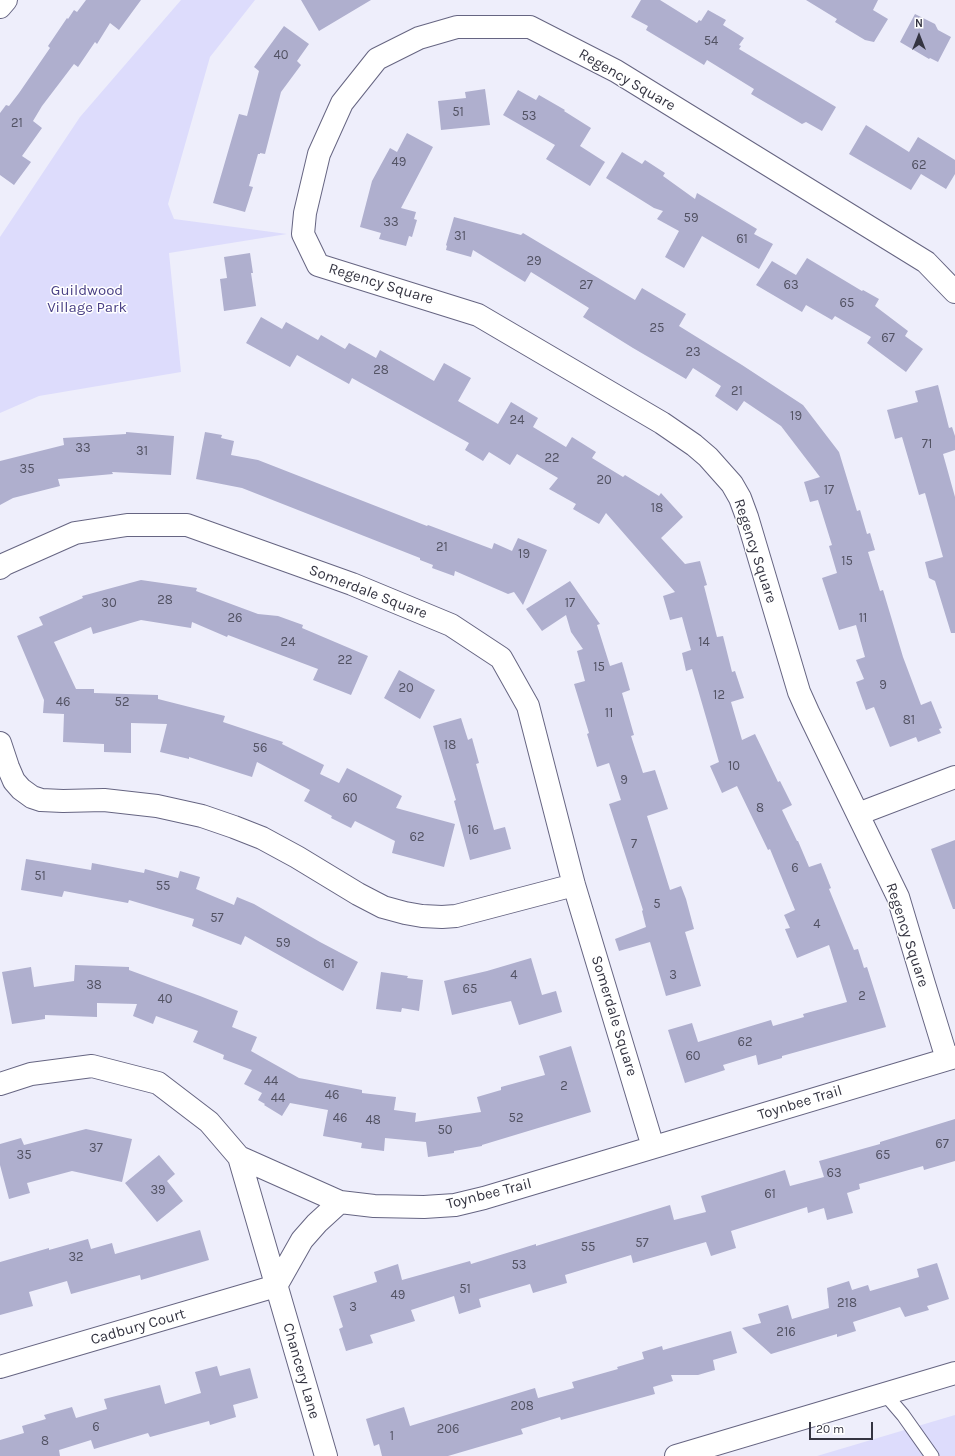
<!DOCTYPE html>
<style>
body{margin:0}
#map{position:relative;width:955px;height:1456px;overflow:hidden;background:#eeeefb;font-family:Karla,sans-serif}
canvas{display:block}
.north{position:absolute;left:899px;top:16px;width:40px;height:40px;-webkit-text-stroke:3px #fff;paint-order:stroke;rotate:0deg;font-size:11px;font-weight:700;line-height:16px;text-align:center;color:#343441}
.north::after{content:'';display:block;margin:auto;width:14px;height:18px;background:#343441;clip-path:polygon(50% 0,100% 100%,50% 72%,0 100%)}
.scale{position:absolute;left:809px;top:1422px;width:64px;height:18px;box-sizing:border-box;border:2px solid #343441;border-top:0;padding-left:5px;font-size:12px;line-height:14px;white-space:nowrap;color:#343441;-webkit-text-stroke:3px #fff;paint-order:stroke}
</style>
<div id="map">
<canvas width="955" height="1456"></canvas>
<div class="north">N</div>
<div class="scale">20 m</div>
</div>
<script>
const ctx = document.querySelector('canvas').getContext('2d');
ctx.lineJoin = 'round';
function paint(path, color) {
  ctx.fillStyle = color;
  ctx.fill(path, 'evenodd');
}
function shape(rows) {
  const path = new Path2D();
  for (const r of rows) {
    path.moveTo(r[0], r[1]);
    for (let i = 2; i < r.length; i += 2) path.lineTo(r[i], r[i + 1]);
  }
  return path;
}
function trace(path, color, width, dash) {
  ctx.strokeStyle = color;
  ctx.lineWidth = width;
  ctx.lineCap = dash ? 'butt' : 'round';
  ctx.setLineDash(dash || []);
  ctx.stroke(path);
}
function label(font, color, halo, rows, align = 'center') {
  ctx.font = font + ' Karla,sans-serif';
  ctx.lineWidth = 3;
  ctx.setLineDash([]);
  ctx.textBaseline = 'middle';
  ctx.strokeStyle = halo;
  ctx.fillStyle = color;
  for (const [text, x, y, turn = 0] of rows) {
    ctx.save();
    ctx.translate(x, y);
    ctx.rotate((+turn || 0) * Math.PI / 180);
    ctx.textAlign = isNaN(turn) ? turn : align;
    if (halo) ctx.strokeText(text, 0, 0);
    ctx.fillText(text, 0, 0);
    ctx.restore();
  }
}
const green = shape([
 [181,0,255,0,210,57,168,204,174,219,287,234,169,253,181,372,39,396,0,413,0,237,80,117],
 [955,1415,955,1456,817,1456]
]);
const building = shape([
 [86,0,141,0,119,30,110,23,97,44,95,42,78,67,74,64,42,106,33,121,42,128,22,156,31,162,14,185,0,175,0,113,6,105,9,106,19,93,50,48,48,46,67,18,68,19,74,10,77,12],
 [301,0,371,0,319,31],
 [641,0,660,0,697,23,699,20,701,21,708,10,726,20,723,25,744,38,739,45,741,46,739,49,836,107,822,131,806,122,802,124,751,94,754,89,707,60,704,65,646,30,648,26,631,17],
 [806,0,878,0,873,10,888,19,874,42,865,40,835,22,837,19],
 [915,14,935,24,938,30,951,37,938,62,930,58,929,59,900,42],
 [284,26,309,44,297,61,301,65,281,92,265,154,260,153,260,154,258,154,249,186,253,187,245,212,213,203,239,114,247,116,259,71,254,67],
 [485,89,490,125,441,130,438,101,466,98,465,92],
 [518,90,536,100,539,95,565,110,564,111,591,128,580,146,605,162,590,186,546,159,555,145,503,115],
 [866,125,909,152,918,137,955,160,955,174,946,189,921,174,911,190,849,154],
 [407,133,433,147,401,208,416,212,414,219,417,220,412,237,409,236,406,246,379,239,381,233,360,227,372,181,390,148,397,152],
 [622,152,642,164,645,160,665,173,663,176,695,199,697,193,757,229,754,234,773,244,759,269,702,236,684,268,665,257,679,231,657,219,663,211,654,208,606,178],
 [454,217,521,235,523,233,635,300,642,288,686,314,679,326,742,365,803,405,839,452,857,511,860,510,867,534,870,533,875,550,868,552,880,591,883,590,903,657,921,705,931,701,942,728,939,729,941,733,918,742,916,737,890,747,874,707,866,710,856,682,864,679,856,660,865,657,856,625,839,630,822,578,837,573,829,546,832,545,818,500,810,502,804,482,820,477,781,426,744,401,737,411,715,396,721,386,693,368,686,379,633,348,583,317,589,308,531,272,525,282,473,250,471,257,446,250,447,246,446,245],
 [250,253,253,273,251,273,256,306,224,311,220,279,227,278,224,257],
 [807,258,862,291,863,290,879,299,875,306,908,331,905,336,923,349,906,372,867,343,871,337,835,316,832,320,806,305,802,312,756,285,772,261,796,275],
 [261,317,282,329,286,322,318,340,321,335,345,349,349,343,376,358,380,350,434,381,444,363,471,378,458,401,498,424,511,402,538,418,533,427,566,447,572,437,596,452,592,458,623,477,625,475,659,496,661,493,683,517,661,538,685,564,700,561,707,585,704,586,717,637,723,636,732,672,735,671,744,698,731,702,742,740,755,734,778,782,780,781,792,805,782,810,797,841,798,841,809,867,821,863,831,888,829,889,854,950,858,949,864,968,867,967,886,1027,782,1056,782,1058,758,1065,756,1055,723,1065,725,1070,685,1083,668,1030,692,1023,698,1042,771,1020,773,1026,804,1017,803,1014,847,1002,829,945,797,958,785,929,790,928,784,915,795,910,770,849,768,850,737,786,722,793,710,766,719,762,692,669,686,671,682,653,691,650,682,617,670,620,663,596,675,592,606,513,599,524,573,509,576,504,549,489,558,478,517,454,510,465,489,452,483,461,465,450,469,443,352,378,349,384,297,355,290,367,246,343],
 [938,385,949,428,952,427,955,436,955,450,943,454,955,497,955,633,951,633,935,581,929,578,925,562,943,557,925,493,919,495,902,437,895,439,887,410,918,402,915,391],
 [126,432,174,436,171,475,112,472,113,474,58,479,60,486,13,498,0,505,0,461,64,445,63,438,126,434],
 [205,432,222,435,221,438,234,441,231,455,258,460,427,526,428,525,492,549,494,543,512,551,518,538,547,550,523,605,514,592,508,594,455,571,454,576,432,568,433,565,420,560,420,558,242,488,196,479],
 [141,580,197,588,196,591,258,614,278,616,303,625,302,628,368,656,351,695,313,680,318,669,228,635,227,637,192,622,191,628,141,620,93,634,91,627,54,642,76,689,94,689,94,693,158,695,158,699,225,716,223,722,283,742,282,744,324,765,320,774,339,783,347,768,402,796,396,808,455,824,444,867,392,853,395,841,355,821,351,828,331,818,332,816,304,801,310,790,257,762,252,777,189,757,189,759,160,752,167,724,131,723,131,753,104,752,104,744,63,742,64,714,43,713,44,700,17,636,43,625,39,617,83,598,82,596],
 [570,581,600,624,597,625,610,666,622,662,630,690,622,693,634,735,631,736,643,773,655,770,668,809,647,816,670,890,681,886,686,899,694,929,685,932,701,986,666,996,650,942,619,951,615,939,646,927,642,911,643,910,609,804,621,800,609,763,597,767,587,734,589,733,574,684,585,681,577,651,583,649,571,632,566,615,542,631,526,609],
 [399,670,435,690,420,719,384,698],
 [461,718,468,740,472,738,479,763,476,764,494,830,505,827,511,849,470,860,454,801,456,800,433,726],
 [955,840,955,909,953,909,931,849],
 [26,859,91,870,92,863,144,873,145,869,178,878,180,871,200,877,196,889,234,905,237,897,254,904,320,942,358,962,343,991,245,936,241,945,192,926,194,919,129,900,128,903,64,891,62,897,21,890],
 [531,958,542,995,556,991,562,1012,519,1025,511,1001,452,1015,444,981,487,971],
 [75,965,129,967,129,970,200,996,238,1011,232,1027,257,1037,251,1051,299,1078,362,1090,362,1093,396,1097,394,1110,416,1113,415,1122,481,1112,477,1097,501,1090,501,1087,545,1075,539,1056,571,1046,591,1112,482,1145,482,1146,454,1151,454,1153,428,1157,426,1142,385,1138,384,1151,361,1148,362,1143,323,1136,328,1110,290,1103,282,1116,264,1105,265,1104,258,1100,262,1093,244,1084,252,1070,223,1059,224,1055,193,1042,198,1031,156,1016,153,1024,133,1016,137,1004,97,1003,97,1017,45,1015,45,1019,12,1024,2,972,31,967,34,987,74,981],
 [381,972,408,976,407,978,423,980,419,1011,402,1008,401,1012,376,1009],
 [955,1119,955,1161,924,1170,923,1166,859,1184,860,1189,847,1193,853,1213,827,1220,824,1208,808,1213,807,1207,731,1231,736,1248,711,1256,706,1242,633,1263,631,1255,565,1275,567,1283,533,1293,530,1284,479,1299,481,1307,459,1314,454,1296,411,1310,415,1321,370,1335,373,1343,346,1351,339,1329,343,1327,333,1296,377,1282,374,1272,398,1264,402,1280,470,1261,471,1264,536,1244,536,1246,670,1205,674,1220,706,1212,701,1196,785,1170,790,1186,824,1177,819,1161,880,1144,880,1142],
 [86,1129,132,1139,122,1182,72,1171,27,1183,30,1193,9,1199,0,1165,0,1144,21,1138,24,1145],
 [159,1155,175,1174,167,1181,183,1201,157,1222,125,1183],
 [200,1230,209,1260,141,1280,140,1275,71,1294,67,1281,29,1292,33,1306,0,1315,0,1262,49,1248,49,1250,88,1239,91,1249,112,1243,115,1254],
 [937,1263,949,1299,927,1306,929,1310,905,1317,900,1307,853,1322,856,1331,837,1337,837,1334,771,1354,742,1328,761,1323,758,1314,788,1305,792,1319,829,1308,827,1288,849,1281,852,1290,868,1285,870,1291,919,1277,917,1269],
 [731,1331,737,1353,713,1360,715,1370,698,1375,671,1375,673,1381,653,1387,655,1394,561,1420,560,1417,521,1429,523,1434,448,1456,382,1456,379,1444,374,1446,366,1419,404,1407,410,1426,535,1388,538,1398,574,1388,572,1382,618,1369,617,1367,644,1359,642,1352,662,1346,663,1350],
 [217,1366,220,1376,250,1368,258,1398,233,1405,236,1417,210,1425,209,1421,150,1437,148,1433,94,1449,91,1440,59,1450,60,1456,0,1456,0,1440,24,1433,22,1426,46,1419,44,1415,72,1407,76,1418,107,1409,104,1399,160,1385,165,1404,201,1393,195,1372]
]);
const service = shape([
 [885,1394,903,1415,932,1456]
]);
const minor = shape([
 [0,7,6,0],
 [0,568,5,564,75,533,127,525,187,525,352,584,451,625,501,658,528,706,574,885,653,1147],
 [0,743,8,767,14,781,21,789,32,797,41,800,63,801,104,800,157,806,202,816,234,827,262,838,297,857,358,894,383,907,405,913,422,916,442,917,456,916,574,885],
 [858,814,955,777],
 [947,1059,924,984,898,897,808,712,799,692,747,517,740,498,732,484,708,457,694,445,662,423,478,315,318,265,303,234,305,213,319,154,342,103,377,59,419,38,457,27,530,27,616,71,926,262,955,292],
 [0,1084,31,1074,92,1066,158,1083,209,1122,239,1157,340,1202,374,1206,424,1207,455,1205,484,1198,955,1057],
 [239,1157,326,1456],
 [0,1367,276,1286,302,1240,317,1223,340,1202]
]);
const tertiary = shape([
 [676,1456,955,1373]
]);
const numberNames = [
 ["54",711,41],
 ["40",281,55],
 ["51",458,112],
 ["53",529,116],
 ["21",17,123],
 ["49",399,162],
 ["62",919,165],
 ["59",691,218],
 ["33",391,222],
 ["31",460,236],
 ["61",742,239],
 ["29",534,261],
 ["27",586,285],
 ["63",791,285],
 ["65",847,303],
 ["25",657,328],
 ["67",888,338],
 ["23",693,352],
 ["28",381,370],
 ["21",737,391],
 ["19",796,416],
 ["24",517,420],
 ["71",927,444],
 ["33",83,448],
 ["31",142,451],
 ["22",552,458],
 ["35",27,469],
 ["20",604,480],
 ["17",829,490],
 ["18",657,508],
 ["21",442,547],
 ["19",524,554],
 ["15",847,561],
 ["28",165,600],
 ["30",109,603],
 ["17",570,603],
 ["26",235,618],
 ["11",863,618],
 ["24",288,642],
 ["14",704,642],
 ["22",345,660],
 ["15",599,667],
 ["9",883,685],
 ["20",406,688],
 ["12",719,695],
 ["46",63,702],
 ["52",122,702],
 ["11",609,713],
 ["81",909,720],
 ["18",450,745],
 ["56",260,748],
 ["10",734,766],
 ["9",624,780],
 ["60",350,798],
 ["8",760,808],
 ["16",473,830],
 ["62",417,837],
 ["7",634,844],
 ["6",795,868],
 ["51",40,876],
 ["55",163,886],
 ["5",657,904],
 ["57",217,918],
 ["4",817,924],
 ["59",283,943],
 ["61",329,964],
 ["4",514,975],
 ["3",673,975],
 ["38",94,985],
 ["65",470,989],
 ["2",862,996],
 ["40",165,999],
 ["62",745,1042],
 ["60",693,1056],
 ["44",271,1081],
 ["2",564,1086],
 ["46",332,1095],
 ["44",278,1098],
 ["46",340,1118],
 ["52",516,1118],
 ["48",373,1120],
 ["50",445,1130],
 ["67",942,1144],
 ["37",96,1148],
 ["35",24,1155],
 ["65",883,1155],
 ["63",834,1173],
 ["39",158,1190],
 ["61",770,1194],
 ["57",642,1243],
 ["55",588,1247],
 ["32",76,1257],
 ["53",519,1265],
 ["51",465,1289],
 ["49",398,1295],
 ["218",847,1303],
 ["3",353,1307],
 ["216",786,1332],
 ["208",522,1406],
 ["6",96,1427],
 ["206",448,1429],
 ["1",392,1436],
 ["8",45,1441]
];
const streetNames = [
 ["Regency Square",627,80,30],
 ["Regency Square",381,284,17],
 ["Regency Square",755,551,72],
 ["Somerdale Square",368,592,21],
 ["Regency Square",907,935,72],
 ["Somerdale Square",614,1016,73],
 ["Toynbee Trail",800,1103,-17],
 ["Toynbee Trail",489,1194,-14],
 ["Cadbury Court",138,1327,-16],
 ["Chancery Lane",301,1371,74]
];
const parkNames = [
 ["Guildwood",87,291],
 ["Village Park",87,308]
];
paint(green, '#dddcfc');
paint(building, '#afafce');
trace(service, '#666582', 15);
trace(minor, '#666582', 24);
trace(tertiary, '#666582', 24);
trace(service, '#fff', 13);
trace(minor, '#fff', 22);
trace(tertiary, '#fff', 22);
label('13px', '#535364', null, numberNames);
label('15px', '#343441', '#fff', streetNames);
label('15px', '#494085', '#fff', parkNames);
</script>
